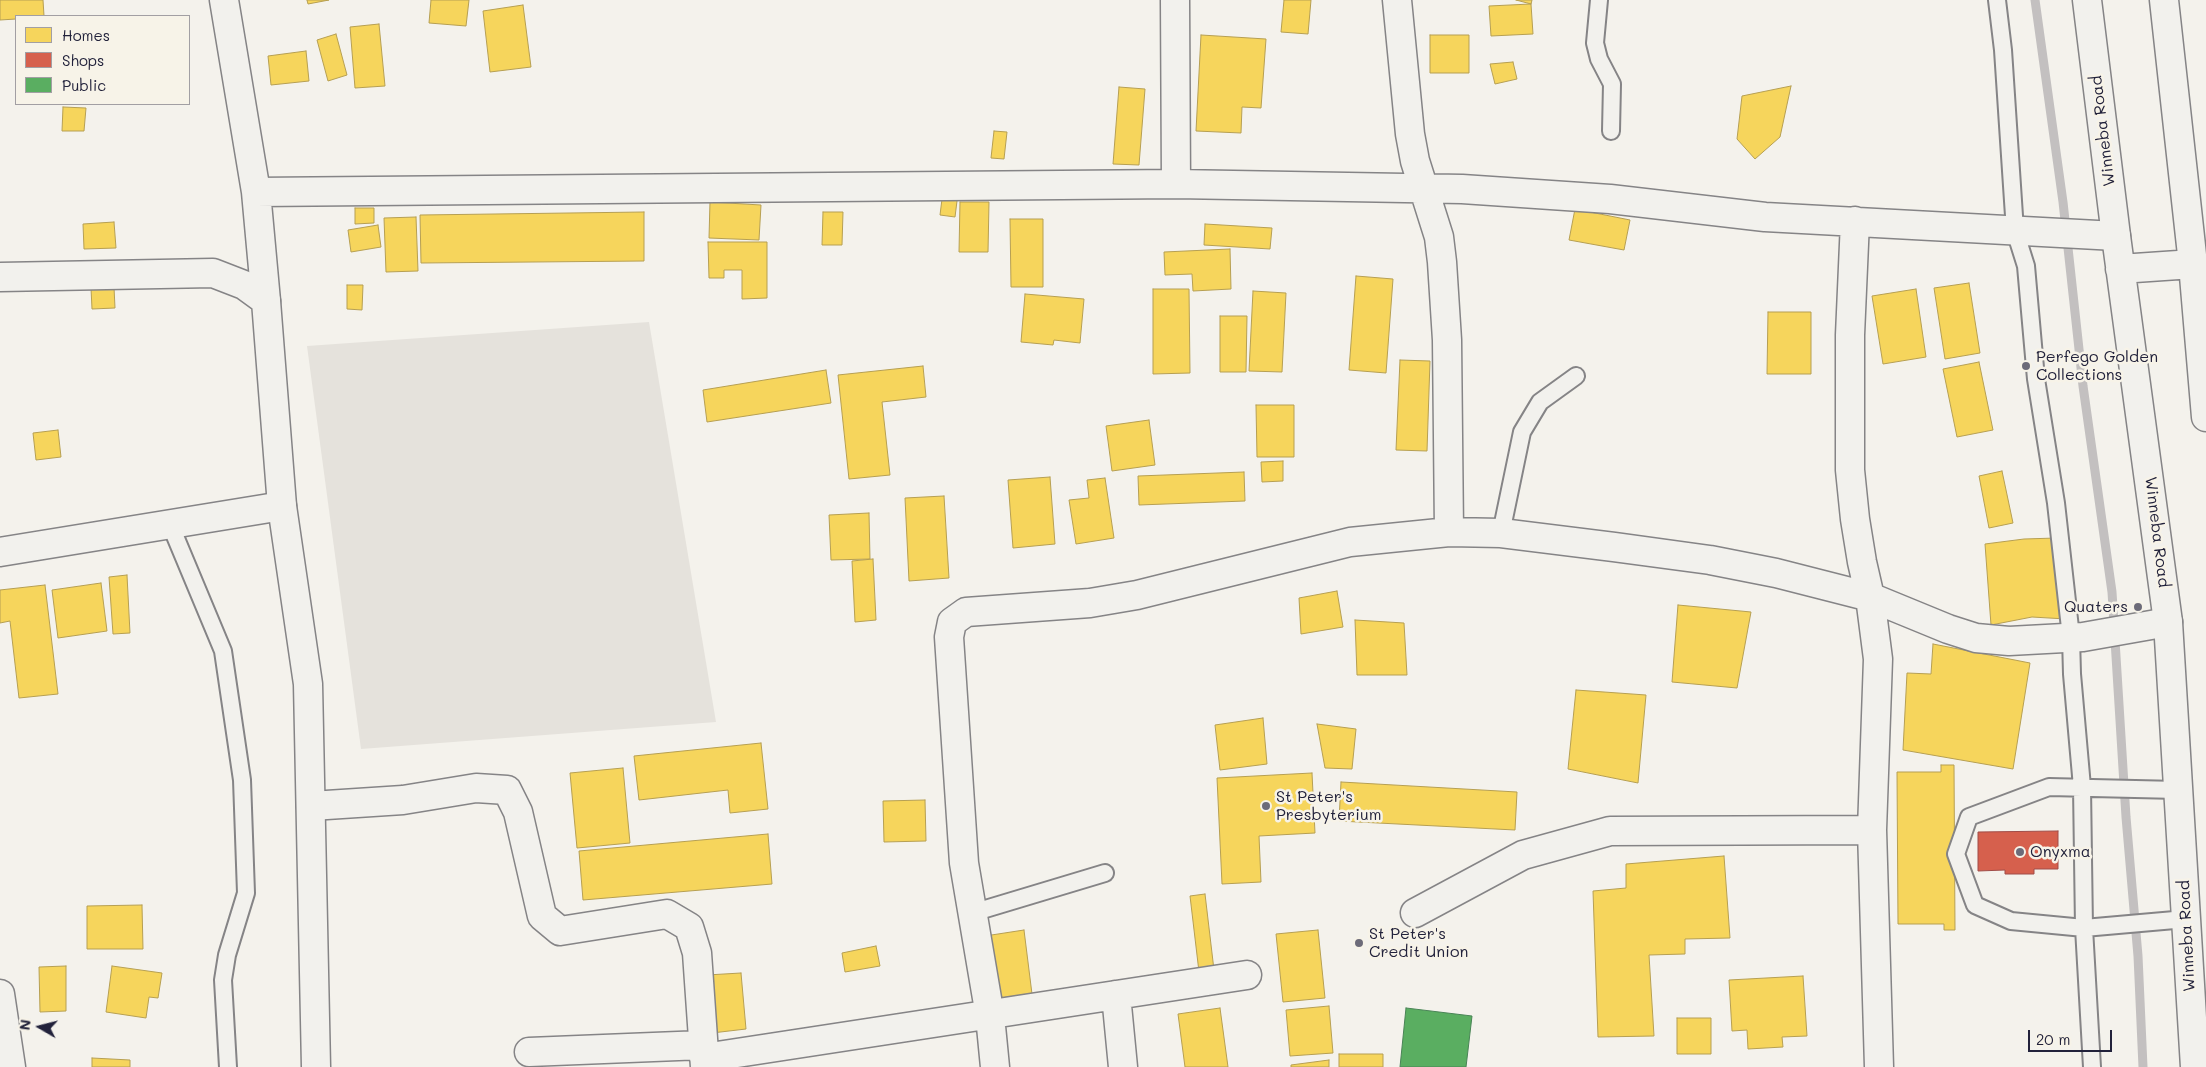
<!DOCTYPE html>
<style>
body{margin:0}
#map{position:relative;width:2206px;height:1067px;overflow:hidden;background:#f4f2ec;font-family:Mali,sans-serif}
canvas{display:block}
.legend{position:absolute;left:15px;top:15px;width:175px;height:90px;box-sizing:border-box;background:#f7f3e8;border:1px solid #a29fa3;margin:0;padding:6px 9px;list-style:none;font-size:15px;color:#22223b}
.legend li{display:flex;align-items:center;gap:10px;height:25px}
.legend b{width:25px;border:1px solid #a29fa3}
.north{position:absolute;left:15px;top:1002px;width:50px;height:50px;-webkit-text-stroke:4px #f7f3e8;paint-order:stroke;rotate:278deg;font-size:14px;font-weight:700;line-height:20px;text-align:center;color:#22223b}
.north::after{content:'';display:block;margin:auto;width:18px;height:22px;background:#22223b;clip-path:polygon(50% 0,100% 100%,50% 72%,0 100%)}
.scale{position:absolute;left:2028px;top:1030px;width:84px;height:22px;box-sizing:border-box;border:2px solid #22223b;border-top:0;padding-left:6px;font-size:15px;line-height:18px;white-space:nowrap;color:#22223b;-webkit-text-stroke:4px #f7f3e8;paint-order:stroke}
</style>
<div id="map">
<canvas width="2206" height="1067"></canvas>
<ul class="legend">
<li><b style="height:14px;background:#f6d55c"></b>Homes</li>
<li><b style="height:14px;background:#d6604d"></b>Shops</li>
<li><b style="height:14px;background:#5aae61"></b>Public</li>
</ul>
<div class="north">N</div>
<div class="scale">20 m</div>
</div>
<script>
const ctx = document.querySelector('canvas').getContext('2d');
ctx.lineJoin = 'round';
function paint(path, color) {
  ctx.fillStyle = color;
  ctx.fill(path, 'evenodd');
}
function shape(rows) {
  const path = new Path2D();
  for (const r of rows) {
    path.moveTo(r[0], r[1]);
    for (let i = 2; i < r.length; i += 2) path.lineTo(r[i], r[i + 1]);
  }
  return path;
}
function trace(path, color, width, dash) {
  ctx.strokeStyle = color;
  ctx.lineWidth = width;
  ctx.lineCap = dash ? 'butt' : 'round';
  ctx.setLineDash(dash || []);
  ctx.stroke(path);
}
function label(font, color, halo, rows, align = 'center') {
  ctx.font = font + ' Mali,sans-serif';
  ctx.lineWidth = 5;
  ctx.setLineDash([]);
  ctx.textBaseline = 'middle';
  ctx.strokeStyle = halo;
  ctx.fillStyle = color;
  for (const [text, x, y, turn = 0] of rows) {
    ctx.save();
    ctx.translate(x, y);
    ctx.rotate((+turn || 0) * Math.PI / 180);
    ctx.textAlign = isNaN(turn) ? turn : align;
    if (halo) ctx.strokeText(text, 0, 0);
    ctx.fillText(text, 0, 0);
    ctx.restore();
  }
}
const built = shape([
 [649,322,716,722,361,749,307,346]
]);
const homes = shape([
 [0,0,43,0,44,16,16,16,16,19,0,20,0,0],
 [307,0,329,0,308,4,307,0],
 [431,0,469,0,466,26,429,23,431,0],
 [1284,0,1311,0,1308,34,1281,32,1284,0],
 [1516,0,1532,0,1531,4,1516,0],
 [1531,4,1533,34,1491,36,1489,6,1531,4],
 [523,5,531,67,490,72,483,11,523,5],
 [379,24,385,86,355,88,350,27,379,24],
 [336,34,347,75,328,81,317,40,336,34],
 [1201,35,1266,39,1261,108,1242,107,1241,133,1196,131,1201,35],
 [1430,35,1469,35,1469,73,1430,73,1430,35],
 [306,51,309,81,271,85,268,56,306,51],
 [1513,62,1517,79,1495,84,1490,64,1513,62],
 [1791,86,1780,137,1755,159,1737,139,1742,96,1791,86],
 [1119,87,1145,89,1139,165,1113,164,1119,87],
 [63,107,86,108,84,131,62,131,63,107],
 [994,131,1007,132,1004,159,991,158,994,131],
 [943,191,958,193,955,217,940,215,943,191],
 [710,202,761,205,759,240,709,238,710,202],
 [960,202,989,202,988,252,959,252,960,202],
 [355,208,374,208,374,223,355,224,355,208],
 [1575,209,1630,220,1624,250,1569,240,1575,209],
 [644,212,644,261,421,263,420,215,644,212],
 [823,212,843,212,842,245,822,245,823,212],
 [416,217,418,271,386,272,384,218,416,217],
 [1010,219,1043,219,1043,287,1011,287,1010,219],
 [114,222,116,248,84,249,83,224,114,222],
 [1205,224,1272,228,1270,249,1204,245,1205,224],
 [378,225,381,247,351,252,348,230,378,225],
 [708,242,767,242,767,298,742,299,742,270,724,270,724,278,709,278,708,242],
 [1230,249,1231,289,1193,291,1192,274,1165,275,1164,252,1230,249],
 [1356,276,1393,279,1386,373,1349,370,1356,276],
 [1969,283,1980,353,1945,359,1934,288,1969,283],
 [347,285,363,285,362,310,347,309,347,285],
 [114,287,115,308,92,309,91,288,114,287],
 [1153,289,1189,289,1190,373,1153,374,1153,289],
 [1916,289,1926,357,1883,364,1872,296,1916,289],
 [1253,291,1286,293,1282,372,1249,371,1253,291],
 [1025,294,1084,299,1080,343,1054,340,1053,345,1021,342,1025,294],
 [1768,312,1811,312,1811,374,1767,374,1768,312],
 [1220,316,1247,316,1246,372,1220,372,1220,316],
 [1400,360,1430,361,1427,451,1396,450,1400,360],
 [1979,362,1993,430,1957,437,1943,369,1979,362],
 [923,366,926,397,882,402,890,475,849,479,838,375,923,366],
 [826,370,831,403,707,422,703,390,826,370],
 [1256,405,1294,405,1294,457,1257,457,1256,405],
 [1149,420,1155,465,1112,471,1106,426,1149,420],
 [58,430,61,457,36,460,33,433,58,430],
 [1283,461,1283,481,1262,482,1261,462,1283,461],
 [2002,471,2013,523,1989,528,1979,476,2002,471],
 [1244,472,1245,501,1139,505,1138,476,1244,472],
 [1050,477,1055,544,1013,548,1008,480,1050,477],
 [1105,478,1114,538,1076,544,1069,500,1089,498,1087,480,1105,478],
 [944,496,949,578,909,581,905,498,944,496],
 [869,513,870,559,831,560,829,515,869,513],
 [2056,538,2066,619,2032,617,1991,625,1985,544,2024,539,2056,538],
 [873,559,876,620,855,622,852,561,873,559],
 [127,575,130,633,113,634,109,577,127,575],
 [101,583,107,631,58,638,52,590,101,583],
 [45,585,58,694,19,698,10,621,0,623,0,590,45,585],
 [1337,591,1343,627,1301,634,1299,598,1337,591],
 [1678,605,1751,612,1737,688,1672,682,1678,605],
 [1355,620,1404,623,1407,675,1357,675,1355,620],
 [1933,644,2030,663,2013,769,1903,750,1907,673,1931,674,1933,644],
 [1576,690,1646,695,1638,783,1568,769,1576,690],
 [1263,718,1267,764,1220,770,1215,725,1263,718],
 [1317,724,1356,729,1352,769,1325,768,1317,724],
 [761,743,768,809,730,813,728,790,639,800,634,756,761,743],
 [1941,765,1954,765,1955,930,1944,930,1944,924,1898,924,1897,772,1941,772,1941,765],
 [623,768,630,843,577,848,570,773,623,768],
 [1312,773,1315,833,1259,836,1261,882,1222,884,1217,778,1312,773],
 [1341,782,1517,792,1515,830,1339,821,1341,782],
 [925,800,926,841,884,842,883,801,925,800],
 [768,834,772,884,583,900,579,851,768,834],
 [1724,856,1730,938,1685,939,1685,954,1649,955,1654,1036,1598,1037,1593,891,1626,888,1626,864,1724,856],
 [1205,894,1214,970,1199,972,1190,896,1205,894],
 [142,905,143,949,87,949,87,906,142,905],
 [1024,930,1032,994,993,999,985,936,1024,930],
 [1318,930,1325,998,1283,1002,1276,934,1318,930],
 [876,946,880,966,845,972,842,953,876,946],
 [66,966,66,1011,40,1012,39,967,66,966],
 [112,966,162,973,158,998,149,997,146,1018,106,1012,112,966],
 [741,973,746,1029,712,1033,707,975,741,973],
 [1803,976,1807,1036,1782,1037,1783,1047,1748,1049,1747,1030,1732,1031,1729,980,1803,976],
 [1329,1006,1333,1053,1290,1056,1286,1010,1329,1006],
 [1220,1008,1228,1067,1185,1067,1178,1014,1220,1008],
 [1677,1018,1711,1018,1711,1054,1677,1054,1677,1018],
 [1339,1054,1383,1054,1383,1067,1339,1067,1339,1054],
 [92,1058,130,1060,130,1067,92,1067,92,1058],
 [1329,1060,1329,1067,1291,1067,1291,1065,1329,1060]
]);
const shops = shape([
 [2058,831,2058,869,2034,869,2034,874,2005,874,2005,870,1978,871,1978,832,2058,831]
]);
const public = shape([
 [1406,1008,1472,1016,1466,1067,1400,1067,1406,1008]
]);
const stream = shape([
 [2035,0,2063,202,2083,386,2112,592,2126,817,2138,956,2143,1067]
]);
const lane = shape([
 [1599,0,1595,43,1599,59,1612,84,1611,131],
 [1997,0,2003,50,2015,231,2026,266,2036,379,2056,503,2071,637,2072,674,2082,787,2084,928,2092,1067],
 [170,524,223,651,242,780,246,893,227,955,223,980,228,1067],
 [1501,533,1522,432,1540,402,1576,376],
 [2178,790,2049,787,1969,817,1956,854,1975,905,2011,921,2084,928,2186,919],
 [972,913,1105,873]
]);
const street = shape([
 [224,0,256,192,266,301],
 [1175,0,1176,184],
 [1397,0,1410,134,1415,161,1439,237,1442,262,1447,340,1449,532],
 [256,192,1176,184,1462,189,1610,199,1765,217,2116,236],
 [1855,221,1850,335,1850,470,1855,519,1862,562,1870,597,1878,659,1872,830,1879,1067],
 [0,552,282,506],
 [311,806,403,800,476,788,507,790,518,812,542,916,560,931,667,914,689,927,697,953,705,1067],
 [1415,913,1523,855,1610,831,1872,830],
 [0,994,11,1067],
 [1116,995,1123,1067],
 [529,1052,703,1045],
 [704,1058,1247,975],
 [995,1067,990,1016,964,863,949,637,952,622,966,612,1090,603,1137,595,1350,542,1449,532,1501,533,1614,547,1710,560,1776,573,1870,597,1948,629,1976,638,2009,641,2083,637,2168,622]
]);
const secondary = shape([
 [0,277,213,273,244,285,266,301,282,506,308,684,316,1067]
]);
const highway = shape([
 [2087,0,2116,236,2168,622,2195,1067],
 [2164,0,2193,264,2206,417],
 [2120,269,2193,264]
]);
const markers = [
 [2026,366,5,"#6c6b79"],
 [2138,607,5,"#6c6b79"],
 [1266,806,5,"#6c6b79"],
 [2020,852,5,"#6c6b79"],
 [1359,943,5,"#6c6b79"]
];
const streetNames = [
 ["Winneba Road",2103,131,-97],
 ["Winneba Road",2157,532,83],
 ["Winneba Road",2187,936,-93]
];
const poiNames = [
 ["Perfego Golden",2036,357],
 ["Collections",2036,375],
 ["Quaters",2128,607,"right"],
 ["St Peter's",1276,797],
 ["Presbyterium",1276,815],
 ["Onyxma",2030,852],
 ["St Peter's",1369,934],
 ["Credit Union",1369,952]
];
paint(built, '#e5e2dc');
paint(homes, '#f6d55c');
trace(homes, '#b69f52', 1);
paint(shops, '#d6604d');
trace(shops, '#a04d48', 1);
paint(public, '#5aae61');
trace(public, '#498456', 1);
trace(stream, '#c3c0c0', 9);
trace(lane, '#858486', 20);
trace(street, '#858486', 31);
trace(secondary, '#858486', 31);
trace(highway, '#858486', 31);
trace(lane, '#f2f1ed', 16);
trace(street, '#f2f1ed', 28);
trace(secondary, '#f2f1ed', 28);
trace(highway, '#f2f1ed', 28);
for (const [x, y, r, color] of markers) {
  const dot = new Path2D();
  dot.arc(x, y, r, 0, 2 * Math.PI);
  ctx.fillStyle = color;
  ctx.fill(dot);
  trace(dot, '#f7f3e8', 2);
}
label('16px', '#22223b', '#f7f3e8', streetNames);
label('16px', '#22223b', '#f7f3e8', poiNames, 'left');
</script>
